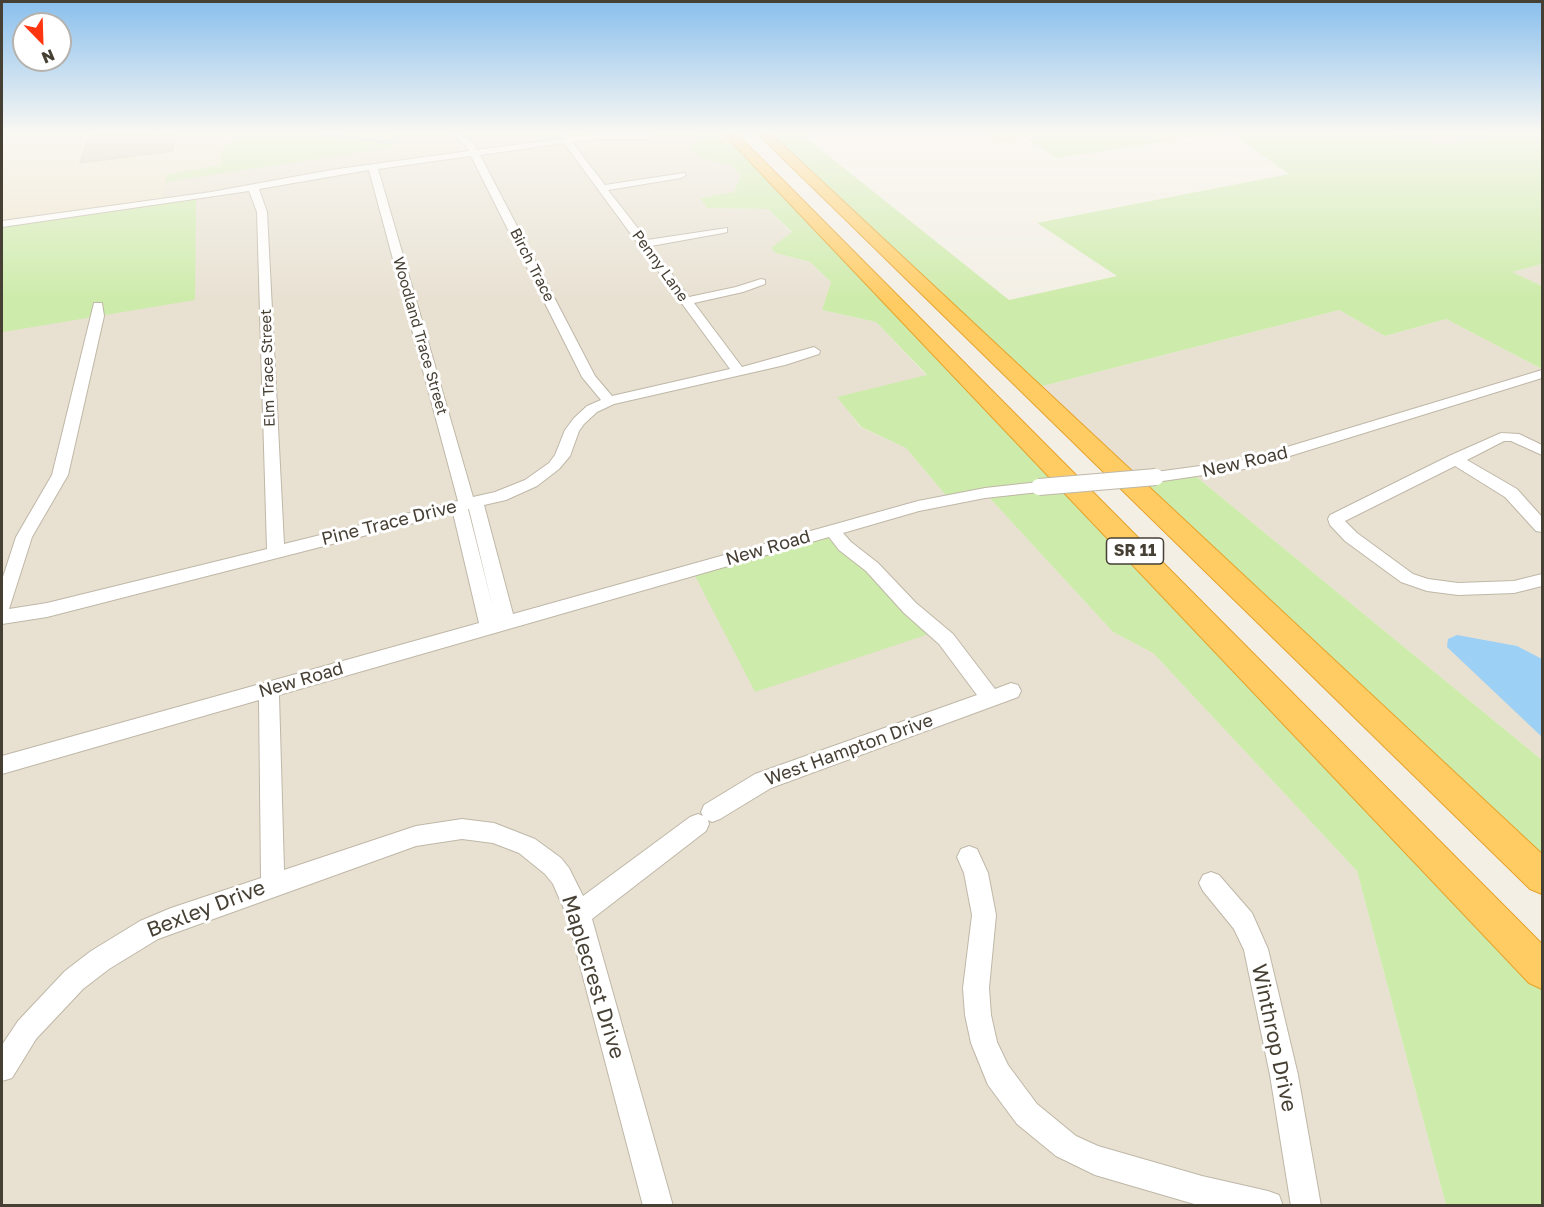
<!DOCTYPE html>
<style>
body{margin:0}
#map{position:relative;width:1544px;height:1207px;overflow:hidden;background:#f3efe5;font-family:"Golos Text",sans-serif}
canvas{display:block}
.frame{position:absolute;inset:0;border:3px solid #463f34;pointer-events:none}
.north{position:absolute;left:12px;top:12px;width:60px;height:60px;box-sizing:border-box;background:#fff;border:2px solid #b5b2ae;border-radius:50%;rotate:157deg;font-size:16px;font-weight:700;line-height:24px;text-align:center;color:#463f34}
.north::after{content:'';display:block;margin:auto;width:21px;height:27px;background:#ff3510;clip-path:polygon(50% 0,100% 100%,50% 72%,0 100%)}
</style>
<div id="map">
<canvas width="1544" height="1207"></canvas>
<div class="frame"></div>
<div class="north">N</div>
</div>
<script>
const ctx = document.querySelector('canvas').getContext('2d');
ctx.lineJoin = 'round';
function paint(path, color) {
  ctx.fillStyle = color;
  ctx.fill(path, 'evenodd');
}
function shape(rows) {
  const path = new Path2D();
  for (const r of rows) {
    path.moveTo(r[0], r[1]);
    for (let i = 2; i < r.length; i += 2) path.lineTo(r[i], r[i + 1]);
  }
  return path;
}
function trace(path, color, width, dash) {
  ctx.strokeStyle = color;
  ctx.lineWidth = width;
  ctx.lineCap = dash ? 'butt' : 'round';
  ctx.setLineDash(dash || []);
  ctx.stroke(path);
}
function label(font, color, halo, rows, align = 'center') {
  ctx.font = font + ' "Golos Text",sans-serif';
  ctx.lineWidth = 6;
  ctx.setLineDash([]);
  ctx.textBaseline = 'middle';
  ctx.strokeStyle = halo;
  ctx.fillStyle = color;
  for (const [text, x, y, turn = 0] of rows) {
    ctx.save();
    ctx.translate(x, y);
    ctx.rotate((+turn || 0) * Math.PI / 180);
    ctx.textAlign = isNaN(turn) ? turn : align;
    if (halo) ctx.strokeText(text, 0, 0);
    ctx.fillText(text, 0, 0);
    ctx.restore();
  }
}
const residential = shape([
 [2,132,697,132,703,138,699,157,732,166,741,175,734,192,701,198,707,208,768,209,792,233,772,248,776,253,810,262,831,282,822,310,876,322,927,376,838,397,860,427,906,448,949,499,985,493,1113,632,1153,653,1357,871,1446,1205,2,1206],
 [1384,132,1513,132,1446,145,1394,136],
 [1542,264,1542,286,1511,272],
 [1339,310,1385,336,1446,319,1542,369,1542,760,1193,474,1126,480,1031,389]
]);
const education = shape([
 [2,132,237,132,236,140,224,146,221,165,167,175,161,201,2,224]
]);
const green = shape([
 [237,132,390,132,395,147,165,182,167,175,221,165,224,146,236,140],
 [697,132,728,132,1542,968,1542,1205,1446,1205,1357,871,1153,653,1113,632,985,493,949,499,906,448,861,427,837,397,927,375,876,322,822,310,831,282,810,262,776,253,771,248,792,232,768,209,707,208,700,198,734,192,741,175,732,166,700,157,690,147,703,138],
 [762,132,799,132,1009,300,1117,276,1037,223,1289,174,1230,132,1057,158,1026,138,998,143,982,132,1384,132,1395,136,1446,145,1513,132,1542,132,1542,264,1512,272,1542,286,1542,369,1446,319,1385,336,1339,310,1031,389],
 [196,199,195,300,3,332,2,226],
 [1193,474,1542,760,1542,877,1134,487],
 [832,530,938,631,755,692,692,570]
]);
const water = shape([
 [1457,635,1517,646,1542,659,1542,737,1447,647,1448,639]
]);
const stream = shape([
 [306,132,393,143]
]);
const building = shape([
 [91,132,149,132,149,134,156,135,176,132,173,151,80,163,91,132]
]);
const minor = shape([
 [448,132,457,132,473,143,477,150,561,139,558,132,564,132,569,137,598,133,650,134,651,136,647,139,598,139,572,142,605,185,684,173,686,175,681,178,608,190,647,240,727,228,727,232,723,233,651,246,689,297,736,287,761,279,765,280,765,284,743,292,694,303,742,367,814,347,820,351,819,354,785,365,614,404,597,412,584,424,579,431,570,456,559,469,537,486,506,500,484,505,513,614,918,501,985,488,1039,482,1047,487,1039,492,985,498,919,511,843,533,851,542,878,563,916,603,953,634,995,689,1011,683,1018,685,1021,691,1018,697,771,788,720,819,712,822,708,820,709,824,706,831,592,919,673,1206,643,1206,567,916,553,884,545,874,519,853,493,843,462,839,416,846,158,939,109,969,83,989,36,1039,12,1078,2,1081,2,1045,18,1021,65,971,91,951,140,921,171,908,261,878,259,700,2,774,2,756,479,623,453,513,47,617,2,624,2,580,16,537,52,475,94,303,102,303,104,316,68,475,32,537,9,609,47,603,267,549,257,212,249,191,2,227,2,221,211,192,331,170,469,151,466,146,448,132],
 [564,143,730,369,612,396,595,376,480,155,564,143],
 [471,156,582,377,601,400,587,406,574,418,565,430,555,455,549,463,525,480,495,492,473,497,378,169,471,156],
 [369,170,458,501,284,544,267,212,259,189,369,170],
 [468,509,469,509,493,608,468,509],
 [829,537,839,550,866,571,904,613,939,644,977,695,755,774,704,805,701,812,703,816,698,814,690,817,583,896,569,868,561,858,535,839,494,823,462,819,416,826,284,870,279,695,829,537],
 [1542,370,1542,378,1251,468,1156,482,1148,477,1156,472,1244,460,1542,370],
 [1501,433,1519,434,1542,445,1542,455,1511,441,1504,441,1467,460,1517,489,1542,517,1542,532,1536,531,1505,497,1455,466,1345,521,1357,533,1413,574,1428,579,1458,583,1514,581,1542,574,1542,586,1514,593,1458,595,1427,591,1401,582,1345,541,1330,525,1328,519,1330,515,1449,456,1501,433],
 [969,846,977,849,988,873,996,915,989,988,991,1015,997,1042,1008,1065,1037,1104,1076,1136,1098,1146,1202,1176,1268,1191,1279,1195,1283,1206,1201,1206,1095,1175,1056,1156,1017,1124,988,1085,971,1043,965,1015,963,988,972,915,964,873,957,857,961,849,969,846],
 [1211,872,1219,875,1252,913,1268,949,1298,1075,1321,1206,1291,1206,1270,1075,1244,950,1234,929,1203,891,1199,883,1203,875,1211,872]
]);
const highway = shape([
 [722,132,735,132,1542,944,1542,989,1529,983,722,132],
 [756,132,769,132,1542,854,1542,894,1530,889,756,132]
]);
const minorBridge = shape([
 [1039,487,1156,477]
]);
const farStreetnames = [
 ["Birch Trace",532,265,63],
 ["Penny Lane",660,266,54],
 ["Woodland Trace Street",420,336,74],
 ["Elm Trace Street",268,368,-92]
];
const shields = [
 [1135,551,57]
];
const shieldNames = [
 ["SR 11",1135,551]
];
const streetNames = [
 ["New Road",1245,462,-13],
 ["Pine Trace Drive",389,523,-14],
 ["New Road",768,548,-16],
 ["New Road",301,680,-16],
 ["West Hampton Drive",849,750,-20]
];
const nearStreetnames = [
 ["Bexley Drive",206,909,-21],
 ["Maplecrest Drive",593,977,73],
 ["Winthrop Drive",1274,1038,78]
];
paint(residential, '#e8e1d2');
paint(education, '#eee5cd');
paint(green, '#cdebaa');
paint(water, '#9cd0f5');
trace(stream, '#9cd0f5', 2);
paint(building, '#d6cbb9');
trace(building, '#d1c3ac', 1.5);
trace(minor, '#bfb7a7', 2);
trace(highway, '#e7a32b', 2);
paint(minor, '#fff');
paint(highway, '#ffcc64');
trace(minorBridge, '#bfb7a7', 18, []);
trace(minorBridge, '#fff', 16);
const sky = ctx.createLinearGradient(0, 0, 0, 301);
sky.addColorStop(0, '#89bfed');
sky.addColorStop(0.44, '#faf8f3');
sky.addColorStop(1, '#faf8f300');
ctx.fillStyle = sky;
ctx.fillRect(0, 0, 1544, 301);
label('15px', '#463f34', '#fff', farStreetnames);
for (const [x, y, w] of shields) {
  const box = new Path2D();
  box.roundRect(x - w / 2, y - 13, w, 26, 4.5);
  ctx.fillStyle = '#fff';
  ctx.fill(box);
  trace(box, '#463f34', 1.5);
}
label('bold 16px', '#463f34', null, shieldNames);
label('18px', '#463f34', '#fff', streetNames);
label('21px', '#463f34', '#fff', nearStreetnames);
</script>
